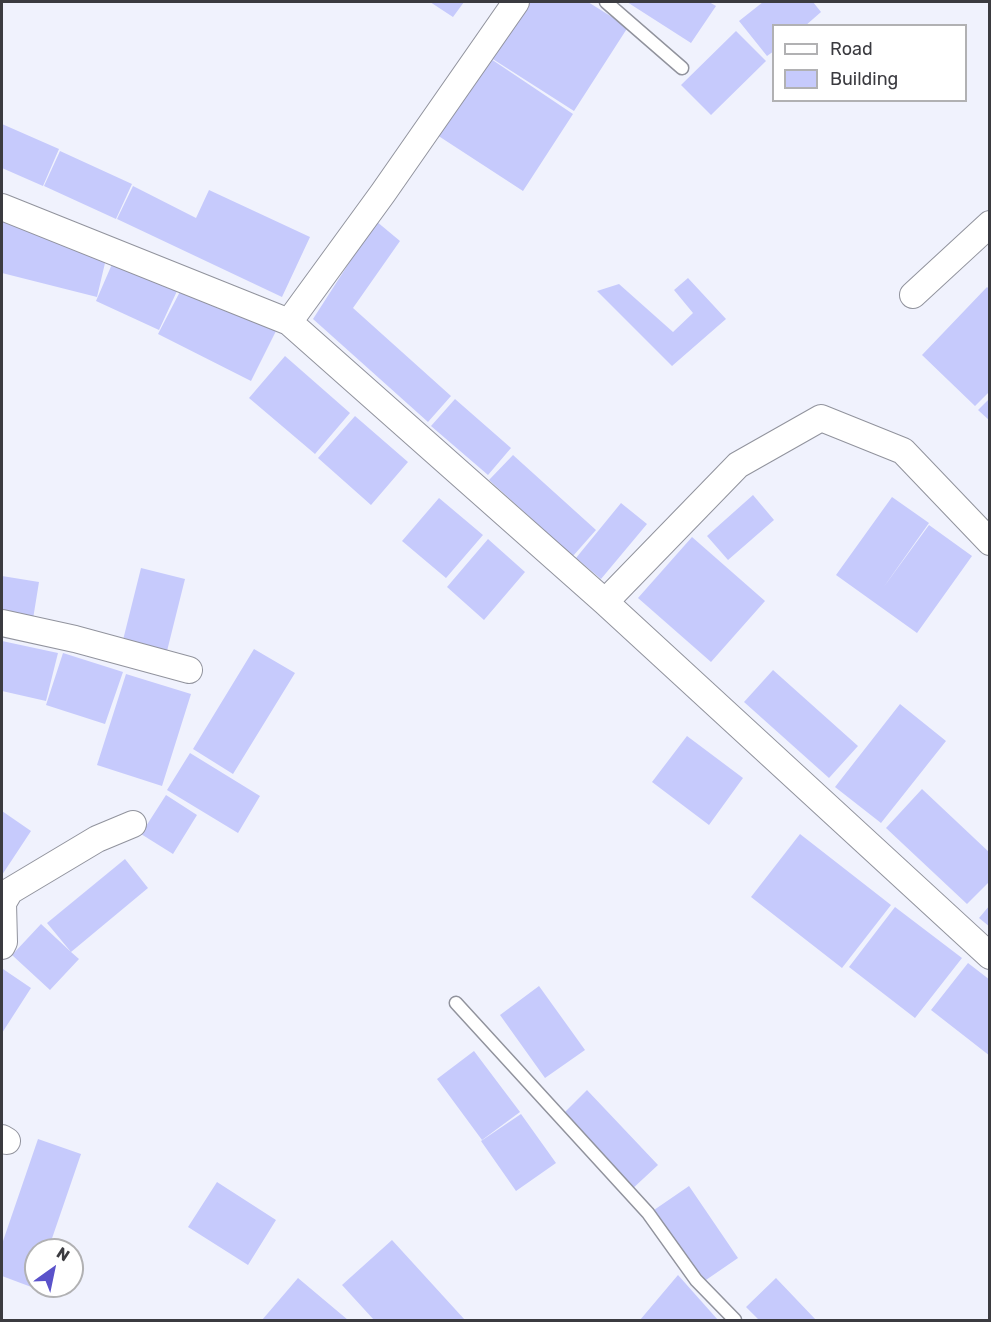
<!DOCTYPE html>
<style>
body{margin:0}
#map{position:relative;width:991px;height:1322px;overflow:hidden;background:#f0f2fd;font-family:Rubik,sans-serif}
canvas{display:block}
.frame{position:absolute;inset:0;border:3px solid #3b3b40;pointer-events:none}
.legend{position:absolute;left:772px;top:24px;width:195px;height:78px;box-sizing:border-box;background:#fff;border:2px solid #b1b1b3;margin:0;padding:8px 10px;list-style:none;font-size:18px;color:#3b3b40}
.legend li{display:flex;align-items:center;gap:12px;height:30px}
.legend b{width:30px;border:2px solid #b1b1b3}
.north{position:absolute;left:24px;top:1238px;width:60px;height:60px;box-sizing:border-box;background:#fff;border:2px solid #b1b1b3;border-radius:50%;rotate:33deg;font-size:16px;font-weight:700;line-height:24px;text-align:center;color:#3b3b40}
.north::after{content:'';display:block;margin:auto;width:21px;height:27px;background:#5a52ca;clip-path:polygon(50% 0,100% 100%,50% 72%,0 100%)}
</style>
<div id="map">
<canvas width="991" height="1322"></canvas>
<div class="frame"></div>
<ul class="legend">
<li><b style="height:8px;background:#fff"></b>Road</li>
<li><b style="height:16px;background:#c6cafc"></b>Building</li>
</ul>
<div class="north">N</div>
</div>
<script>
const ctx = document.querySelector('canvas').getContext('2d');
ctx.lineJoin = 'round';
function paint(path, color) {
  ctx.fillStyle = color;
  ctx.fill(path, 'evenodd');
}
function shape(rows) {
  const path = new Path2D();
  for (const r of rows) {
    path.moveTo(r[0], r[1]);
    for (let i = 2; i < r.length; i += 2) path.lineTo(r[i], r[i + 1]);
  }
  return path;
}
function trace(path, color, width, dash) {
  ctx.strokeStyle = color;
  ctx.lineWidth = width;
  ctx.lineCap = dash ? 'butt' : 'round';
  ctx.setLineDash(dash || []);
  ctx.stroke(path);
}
const building = shape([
 [430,2,464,2,453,17],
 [523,2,588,2,628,27,574,111,488,56],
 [627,2,709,2,716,6,691,43],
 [763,2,813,2,821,12,805,26,774,26,774,51,767,56,739,21],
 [736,31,766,61,711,115,681,85],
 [488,57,573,114,523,191,437,135],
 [2,124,59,149,43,186,2,168],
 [60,151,132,184,116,219,44,186],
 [133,186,196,218,209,190,310,237,282,297,117,219],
 [2,219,109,246,97,297,2,273],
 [376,221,400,241,353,308,451,396,428,422,313,319],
 [119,248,183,278,159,330,96,301],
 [688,278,726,319,672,366,597,291,619,284,673,332,693,313,674,290],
 [186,280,278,327,251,381,158,334],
 [987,287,990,290,990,391,975,406,922,355],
 [285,356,350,413,315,454,249,398],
 [990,398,990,421,978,410],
 [455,399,511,448,488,475,431,426],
 [355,416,408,462,371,505,318,458],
 [513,455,596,530,573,556,489,480],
 [753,495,774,520,728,560,707,536],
 [892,497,929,523,883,588,929,525,972,556,917,633,836,575],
 [439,498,483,535,446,578,402,541],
 [621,503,647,524,601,579,576,558],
 [692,537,765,601,711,662,638,598],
 [488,539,525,572,484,620,447,587],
 [141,568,185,579,167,651,123,640],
 [2,576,39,582,33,619,2,614],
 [2,641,58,653,46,701,2,691],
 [254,649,295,673,233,774,193,749],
 [63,653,123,672,105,724,46,705],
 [773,670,858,746,829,778,744,702],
 [126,674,191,694,162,786,97,765],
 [900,704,946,741,881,823,835,787],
 [687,736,743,778,709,825,652,782],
 [190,753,260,796,238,833,167,790],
 [922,789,990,853,990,881,967,904,886,828],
 [166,795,197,815,173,854,141,834],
 [2,811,31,831,2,875],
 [800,834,891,905,842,968,751,897],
 [125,859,148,888,71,952,79,959,50,990,12,955,41,924,71,952,47,923],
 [990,905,990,927,979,918],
 [895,907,962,958,915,1018,849,967],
 [968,963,990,980,990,1056,931,1010],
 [3,969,31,988,2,1033,2,971],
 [539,986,585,1050,545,1078,500,1015],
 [474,1051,520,1112,482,1140,437,1079],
 [587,1090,658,1165,630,1191,560,1117],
 [521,1114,556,1163,516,1191,481,1141],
 [38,1139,81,1154,48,1250,36,1250,34,1288,2,1276,2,1244],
 [217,1182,276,1220,248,1265,188,1227],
 [689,1186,738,1258,703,1282,654,1210],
 [392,1240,465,1320,374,1320,342,1285],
 [678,1275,718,1320,640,1320],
 [298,1278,348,1320,262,1320],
 [776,1278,816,1320,759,1320,746,1307]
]);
const service = shape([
 [606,2,682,68],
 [456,1003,648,1213,696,1280,735,1320]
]);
const minor = shape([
 [2,207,289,322,605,602,990,956],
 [913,295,990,224],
 [289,322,383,193,516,2],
 [605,602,738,465,821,418,903,451,990,542],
 [2,623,75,639,189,670],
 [2,946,4,942,3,903,10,891,97,839,133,824],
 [2,1138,7,1141]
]);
paint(building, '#c6cafc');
trace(service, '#91939d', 15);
trace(minor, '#91939d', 28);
trace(service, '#fff', 12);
trace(minor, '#fff', 26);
</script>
